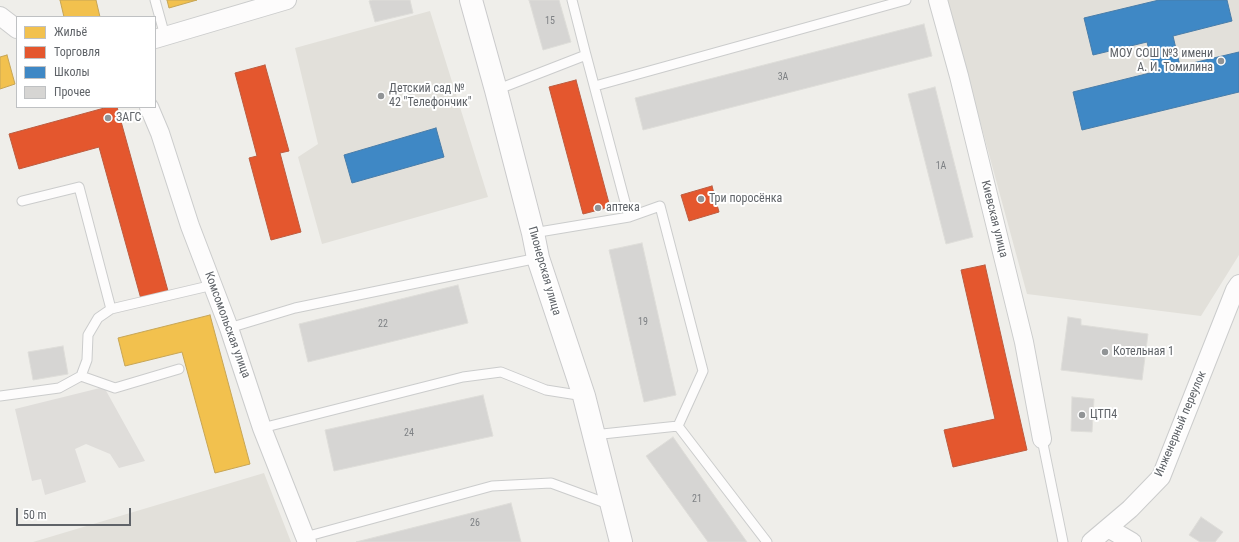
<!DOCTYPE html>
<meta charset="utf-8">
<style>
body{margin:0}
#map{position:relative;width:1239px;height:542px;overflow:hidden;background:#efeeea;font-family:"Roboto Condensed",sans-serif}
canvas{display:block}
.legend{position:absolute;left:16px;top:16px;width:140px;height:92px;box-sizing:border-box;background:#fff;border:1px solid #bfc1c3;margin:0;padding:5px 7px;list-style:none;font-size:12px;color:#5f6368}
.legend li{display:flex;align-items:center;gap:8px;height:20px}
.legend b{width:20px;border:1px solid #bfc1c3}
.scale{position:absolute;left:16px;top:508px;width:115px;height:18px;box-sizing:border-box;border:2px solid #5f6368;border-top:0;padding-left:5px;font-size:12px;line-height:14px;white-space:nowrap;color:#5f6368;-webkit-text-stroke:3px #fff;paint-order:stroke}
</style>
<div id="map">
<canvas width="1239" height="542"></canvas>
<ul class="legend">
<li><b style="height:11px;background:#f2c14e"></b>Жильё</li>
<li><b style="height:11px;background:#e4572e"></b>Торговля</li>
<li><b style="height:11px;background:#3f88c5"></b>Школы</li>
<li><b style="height:11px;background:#d6d5d3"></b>Прочее</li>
</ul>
<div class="scale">50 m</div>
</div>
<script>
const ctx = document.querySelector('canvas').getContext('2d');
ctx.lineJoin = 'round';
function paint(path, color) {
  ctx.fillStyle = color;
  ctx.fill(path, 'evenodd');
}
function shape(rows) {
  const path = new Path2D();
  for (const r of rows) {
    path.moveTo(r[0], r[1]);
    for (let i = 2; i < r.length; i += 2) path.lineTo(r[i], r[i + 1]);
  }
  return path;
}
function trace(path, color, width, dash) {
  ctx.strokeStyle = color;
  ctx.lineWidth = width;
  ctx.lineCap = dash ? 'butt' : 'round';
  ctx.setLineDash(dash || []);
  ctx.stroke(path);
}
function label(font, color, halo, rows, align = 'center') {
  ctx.font = font + ' "Roboto Condensed",sans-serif';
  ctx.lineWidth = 4;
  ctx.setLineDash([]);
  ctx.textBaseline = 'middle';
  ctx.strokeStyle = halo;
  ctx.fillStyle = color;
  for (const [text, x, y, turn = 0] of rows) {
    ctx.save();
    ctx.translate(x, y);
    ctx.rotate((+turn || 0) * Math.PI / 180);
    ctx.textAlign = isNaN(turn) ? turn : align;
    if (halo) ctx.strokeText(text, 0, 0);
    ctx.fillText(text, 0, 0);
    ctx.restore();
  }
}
const industrial = shape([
 [104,387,145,461,119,468,110,454,86,444,75,449,86,482,45,495,41,479,32,481,15,409]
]);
const education = shape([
 [947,0,1239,0,1239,255,1201,316,1027,294],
 [430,11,488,197,322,244,298,157,318,144,295,48],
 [264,473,291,542,33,542]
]);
const homes = shape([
 [60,0,96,0,100,17,64,17,60,0],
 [167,0,197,0,169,8,167,0],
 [7,55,15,84,0,89,0,57,7,55],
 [210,315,250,464,215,473,182,352,125,366,118,338,210,315]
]);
const shops = shape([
 [265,65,289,151,280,153,301,232,271,240,249,158,257,156,235,73,265,65],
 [576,80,610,207,583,214,549,87,576,80],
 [108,107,117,107,168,291,141,299,99,147,19,169,9,134,108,107],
 [712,186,719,212,689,221,681,195,712,186],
 [985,265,1027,450,953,467,944,430,995,419,961,270,985,265]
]);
const schools = shape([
 [1159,0,1227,0,1232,21,1173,36,1180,66,1239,52,1239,92,1082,130,1073,92,1154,72,1147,42,1093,55,1084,18,1159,0],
 [436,128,444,157,352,183,344,155,436,128]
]);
const building = shape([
 [372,0,410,0,413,13,375,22,369,1,372,0],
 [529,0,559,0,571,42,543,50,529,0],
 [924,24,932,56,643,130,635,98,924,24],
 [935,87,973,237,946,244,908,94,935,87],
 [642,243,676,395,644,402,609,250,642,243],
 [458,285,468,323,308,362,299,324,458,285],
 [1068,317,1081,319,1081,325,1148,334,1142,380,1061,370,1068,317],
 [63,346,68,374,33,380,28,352,63,346],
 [483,395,493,436,334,471,325,430,483,395],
 [1072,397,1094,399,1092,432,1071,431,1072,397],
 [673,437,747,542,708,542,646,456,673,437],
 [511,503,521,542,356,542,511,503],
 [1201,517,1223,532,1215,542,1200,542,1189,535,1201,517]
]);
const service = shape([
 [155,0,165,36],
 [572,0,586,55],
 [595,86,906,0],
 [496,90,586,55,629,217],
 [22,201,79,187,111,309],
 [533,233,629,217,660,206,703,371,678,426],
 [229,328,295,308,538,258],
 [81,376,115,388,179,369],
 [0,396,59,388,81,376,87,360,88,335,98,318,111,309,213,285],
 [262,428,463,377,501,372,546,390,584,396],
 [593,435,678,426,767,542],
 [1042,439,1063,542],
 [305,537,492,486,551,483,611,505]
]);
const minor = shape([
 [938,0,959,76,1024,342,1042,439],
 [0,16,17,29],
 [155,39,287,0],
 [149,107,160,133,190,226,229,328,262,428,307,542],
 [1108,528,1132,542],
 [1091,542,1130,509,1161,477,1235,290,1239,284]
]);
const secondary = shape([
 [471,0,496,90,533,233,538,258,584,396,621,542]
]);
const markers = [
 [1221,61,4,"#919496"],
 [381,96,4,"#919496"],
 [108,118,4,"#919496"],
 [701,199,4,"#919496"],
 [598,208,4,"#919496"],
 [1105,352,4,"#919496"],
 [1082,415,4,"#919496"]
];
const numberNames = [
 ["15",550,21],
 ["3А",783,77],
 ["1А",941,166],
 ["19",643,322],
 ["22",383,324],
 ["24",409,433],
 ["21",697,499],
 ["26",475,523]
];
const poiNames = [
 ["МОУ СОШ №3 имени",1213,54,"right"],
 ["А. И. Томилина",1213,68,"right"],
 ["Детский сад №",389,89],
 ["42 \"Телефончик\"",389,103],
 ["ЗАГС",116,118],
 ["Три поросёнка",709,199],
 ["аптека",606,208],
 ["Котельная 1",1113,352],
 ["ЦТП4",1090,415]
];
const streetNames = [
 ["Киевская улица",994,219,76],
 ["Пионерская улица",544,271,74],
 ["Комсомольская улица",227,325,70],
 ["Инженерный переулок",1181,424,-67]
];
paint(industrial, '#dfddda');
paint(education, '#e2e0da');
paint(homes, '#f2c14e');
trace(homes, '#c6a556', 1);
paint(shops, '#e4572e');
trace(shops, '#bc5b3f', 1);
paint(schools, '#3f88c5');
trace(schools, '#497da9', 1);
paint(building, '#d6d5d3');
trace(building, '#deddd9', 1);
trace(service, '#cbcccc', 11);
trace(minor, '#cbcccc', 20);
trace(secondary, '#cacacb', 24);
trace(service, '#fdfcfc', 9);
trace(minor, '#fdfcfc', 18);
trace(secondary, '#fdfcfc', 22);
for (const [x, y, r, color] of markers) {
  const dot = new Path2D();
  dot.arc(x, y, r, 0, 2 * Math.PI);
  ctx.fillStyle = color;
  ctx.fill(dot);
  trace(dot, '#fff', 1.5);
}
label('10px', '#7e8184', null, numberNames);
label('12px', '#5f6368', '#fff', poiNames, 'left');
label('12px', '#5f6368', '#fff', streetNames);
</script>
